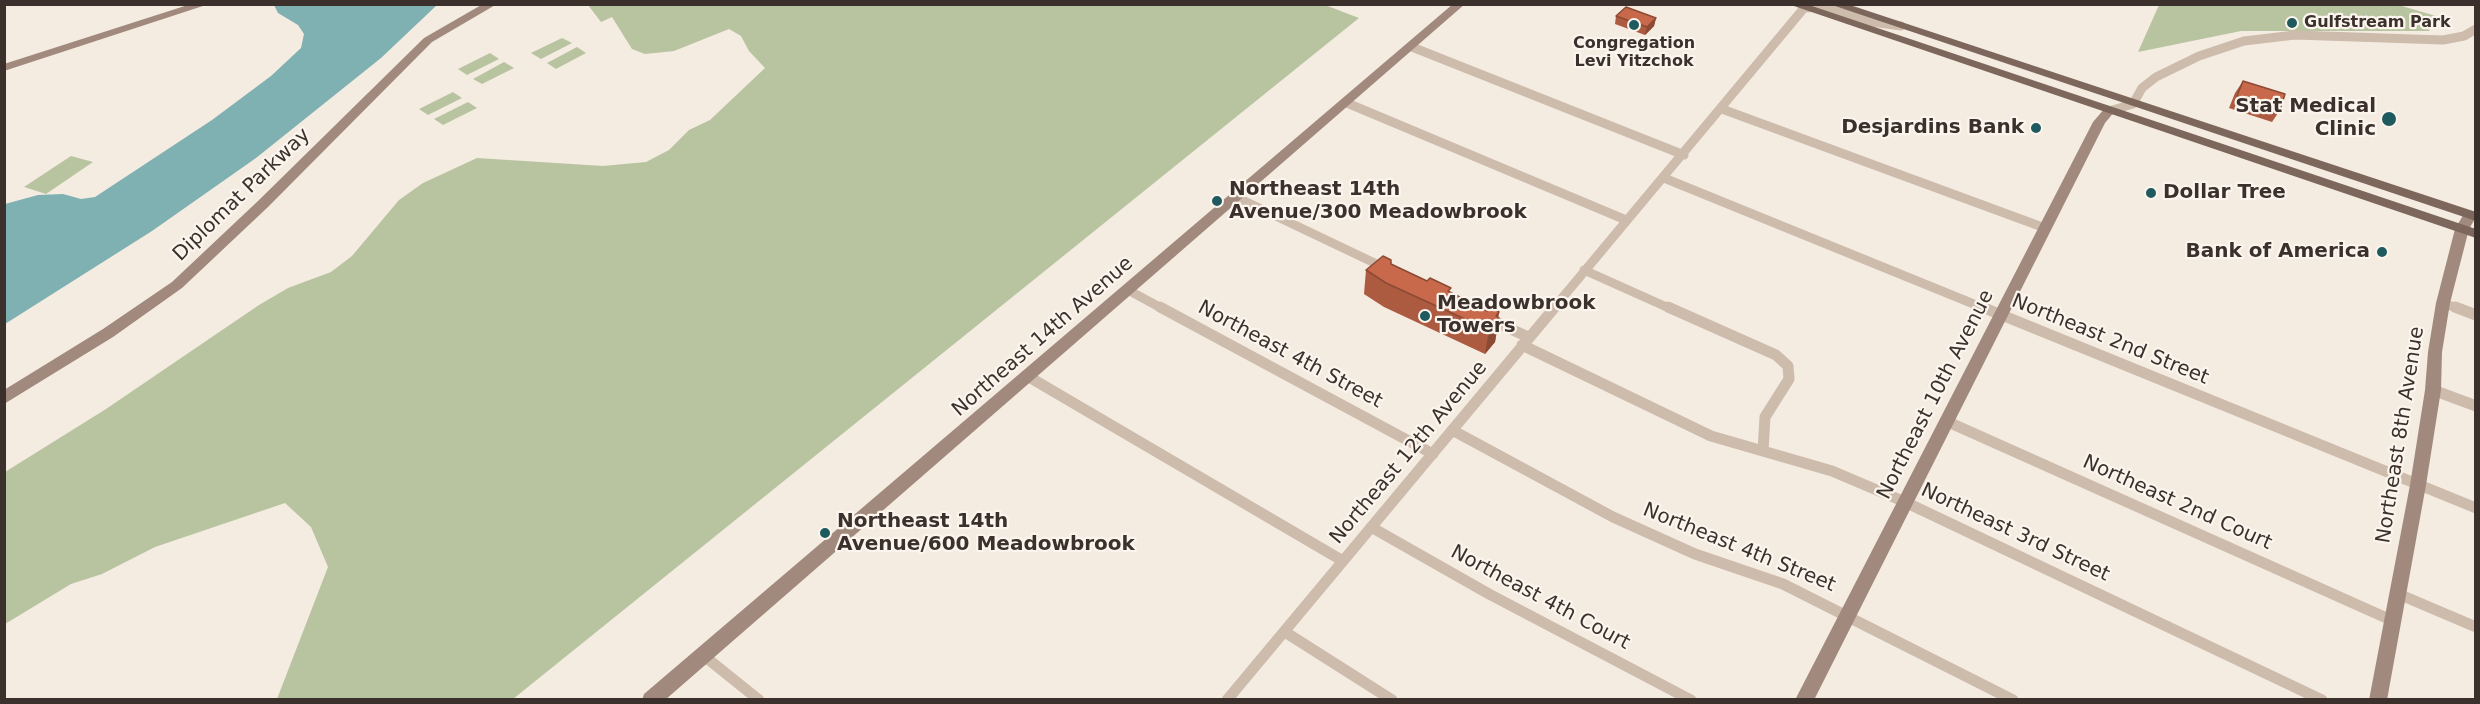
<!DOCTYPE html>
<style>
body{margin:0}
#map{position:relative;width:2480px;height:704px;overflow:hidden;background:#f4ebe1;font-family:"DejaVu Sans",sans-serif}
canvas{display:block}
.frame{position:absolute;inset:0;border:6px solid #3b302b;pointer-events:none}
</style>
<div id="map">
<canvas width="2480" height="704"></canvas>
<div class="frame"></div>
</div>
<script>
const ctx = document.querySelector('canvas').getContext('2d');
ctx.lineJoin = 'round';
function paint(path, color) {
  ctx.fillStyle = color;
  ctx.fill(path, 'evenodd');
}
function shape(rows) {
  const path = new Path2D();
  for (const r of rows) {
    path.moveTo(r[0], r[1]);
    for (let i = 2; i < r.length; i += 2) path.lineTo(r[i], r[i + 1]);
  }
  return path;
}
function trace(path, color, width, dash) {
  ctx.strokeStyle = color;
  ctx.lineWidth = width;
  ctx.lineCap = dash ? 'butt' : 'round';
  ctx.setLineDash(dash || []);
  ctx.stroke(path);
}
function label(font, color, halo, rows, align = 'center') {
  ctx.font = font + ' "DejaVu Sans",sans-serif';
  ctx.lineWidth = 4.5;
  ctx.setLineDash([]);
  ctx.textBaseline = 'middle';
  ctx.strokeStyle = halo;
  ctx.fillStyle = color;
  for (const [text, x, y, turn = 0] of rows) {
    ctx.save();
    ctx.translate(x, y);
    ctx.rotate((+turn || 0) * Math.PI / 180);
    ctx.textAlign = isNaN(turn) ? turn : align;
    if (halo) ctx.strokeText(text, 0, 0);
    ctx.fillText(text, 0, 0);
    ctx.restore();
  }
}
const green = shape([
 [2395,4,2436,16,2429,31,2241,31,2138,52,2159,5],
 [1325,5,1359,18,513,699,277,699,328,567,311,527,285,503,155,547,102,574,71,584,5,624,5,472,106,409,259,305,288,288,331,272,352,256,399,200,423,183,477,158,603,166,646,162,669,150,689,130,710,120,765,68,749,51,741,36,729,29,674,51,645,54,632,49,612,17,601,22,588,5],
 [562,38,572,43,541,59,531,53],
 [577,47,586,53,556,69,547,63],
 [490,53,499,59,467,75,458,69],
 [504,62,514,68,482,84,473,79],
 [453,92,462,98,428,115,419,109],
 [468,102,477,108,443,125,434,119],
 [71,156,93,162,46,194,24,187]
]);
const water = shape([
 [274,5,437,5,381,58,256,158,152,231,5,324,5,204,38,195,63,194,81,199,95,197,212,120,271,76,301,48,304,34,298,25,278,13]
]);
const streetFar1 = shape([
 [1412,47,1684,155],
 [1347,103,1626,220],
 [1722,109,2045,228],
 [2109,111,2133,104,2142,88,2156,77,2199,56,2244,41,2295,35,2443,40,2464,36,2476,29],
 [1664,178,1986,309],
 [1236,197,1385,268],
 [1584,270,1671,309],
 [1128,290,1163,309],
 [2443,303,2459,309],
 [1553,309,1804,8,1823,7,1872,22,1901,26]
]);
const street = shape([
 [1160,307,1433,454],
 [1668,307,1776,355,1788,366,1789,379,1765,417,1763,451],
 [1982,307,2476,508],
 [2455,307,2476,315],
 [1485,317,1528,337],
 [1522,345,1711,436,1832,471,1905,502,2322,700],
 [1029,377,1343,561],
 [2433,390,2476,406],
 [1946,421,2391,620],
 [1452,430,1613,517,1695,554,1783,584,2013,700],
 [1371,527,1489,594,1691,700],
 [2396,593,2476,627],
 [1285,632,1392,700],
 [703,655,759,700],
 [1227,700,1555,307]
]);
const secondary = shape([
 [191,4,209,4,4,71,4,64,191,4],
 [483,4,497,4,432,42,268,207,182,288,113,337,4,404,4,390,103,329,172,282,258,201,424,38,483,4],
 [1453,4,1465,4,665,700,642,700,644,694,1453,4],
 [2109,107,2115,111,2105,123,1814,700,1795,700,2093,122,2105,108,2109,107],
 [2470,211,2475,212,2476,217,2469,229,2450,303,2442,352,2441,390,2426,485,2387,700,2369,700,2410,485,2425,390,2428,352,2436,303,2455,229,2465,212,2470,211]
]);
const primary = shape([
 [1788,4,1806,4,2476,229,2476,238,1788,4],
 [1829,4,1847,4,2476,212,2476,221,1829,4]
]);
const wall = shape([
 [1616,16,1656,18,1654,26,1645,35,1615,24],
 [2243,81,2280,110,2272,122,2229,108,2235,93],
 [1391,264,1487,311,1499,312,1498,317,1499,318,1495,342,1485,354,1384,307,1364,294,1366,270]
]);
const shadedWall = shape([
 [1656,18,1654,26,1645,35,1647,27],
 [1499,312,1498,320,1499,318,1495,342,1485,354,1489,330,1496,316]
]);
const building = shape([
 [1626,7,1656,18,1647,27,1616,16,1626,7],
 [2243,81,2285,94,2280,110,2237,96,2243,81],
 [1383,256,1391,260,1391,264,1427,281,1430,278,1451,288,1448,291,1487,311,1490,307,1499,312,1496,316,1499,318,1489,330,1386,283,1366,270,1383,256]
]);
const markers = [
 [2292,23,6,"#1f5a5e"],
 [1634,25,6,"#1f5a5e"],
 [2389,119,8,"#1f5a5e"],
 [2036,128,6,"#1f5a5e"],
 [2151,193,6,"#1f5a5e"],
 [1217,201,6,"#1f5a5e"],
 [2382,252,6,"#1f5a5e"],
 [1425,316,6,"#1f5a5e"],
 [825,533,6,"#1f5a5e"]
];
const farPoinames = [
 ["Gulfstream Park",2304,23],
 ["Congregation",1634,44,"center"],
 ["Levi Yitzchok",1634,62,"center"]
];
const poiNames = [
 ["Stat Medical",2376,107,"right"],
 ["Clinic",2376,130,"right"],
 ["Desjardins Bank",2024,128,"right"],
 ["Northeast 14th",1229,190],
 ["Avenue/300 Meadowbrook",1229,213],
 ["Dollar Tree",2163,193],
 ["Bank of America",2370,252,"right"],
 ["Meadowbrook",1437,304],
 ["Towers",1437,327],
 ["Northeast 14th",837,522],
 ["Avenue/600 Meadowbrook",837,545]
];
const streetNames = [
 ["Diplomat Parkway",242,195,-44],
 ["Northeast 14th Avenue",1043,337,-41],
 ["Northeast 2nd Street",2110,340,22],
 ["Northeast 4th Street",1290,355,28],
 ["Northeast 10th Avenue",1936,395,-63],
 ["Northeast 8th Avenue",2401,435,-81],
 ["Northeast 12th Avenue",1409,453,-50],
 ["Northeast 2nd Court",2177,503,24],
 ["Northeast 3rd Street",2015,533,25],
 ["Northeast 4th Street",1739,548,22],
 ["Northeast 4th Court",1540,598,28]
];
paint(green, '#b8c4a0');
paint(water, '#7fb0b2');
trace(streetFar1, '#cdbbac', 9);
trace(street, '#cdbbac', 11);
paint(secondary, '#a18a7d');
paint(primary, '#7d675c');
paint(wall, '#ac5a40');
paint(shadedWall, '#8c4a34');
paint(building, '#c8694b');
trace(building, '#8c4a34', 1.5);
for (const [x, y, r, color] of markers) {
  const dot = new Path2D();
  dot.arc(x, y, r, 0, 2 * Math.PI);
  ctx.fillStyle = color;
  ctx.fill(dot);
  trace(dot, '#fbf5ee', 2);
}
label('bold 16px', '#3b302b', '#fbf5ee', farPoinames, 'left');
label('bold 20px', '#3b302b', '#fbf5ee', poiNames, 'left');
label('20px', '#3b302b', '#fbf5ee', streetNames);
</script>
